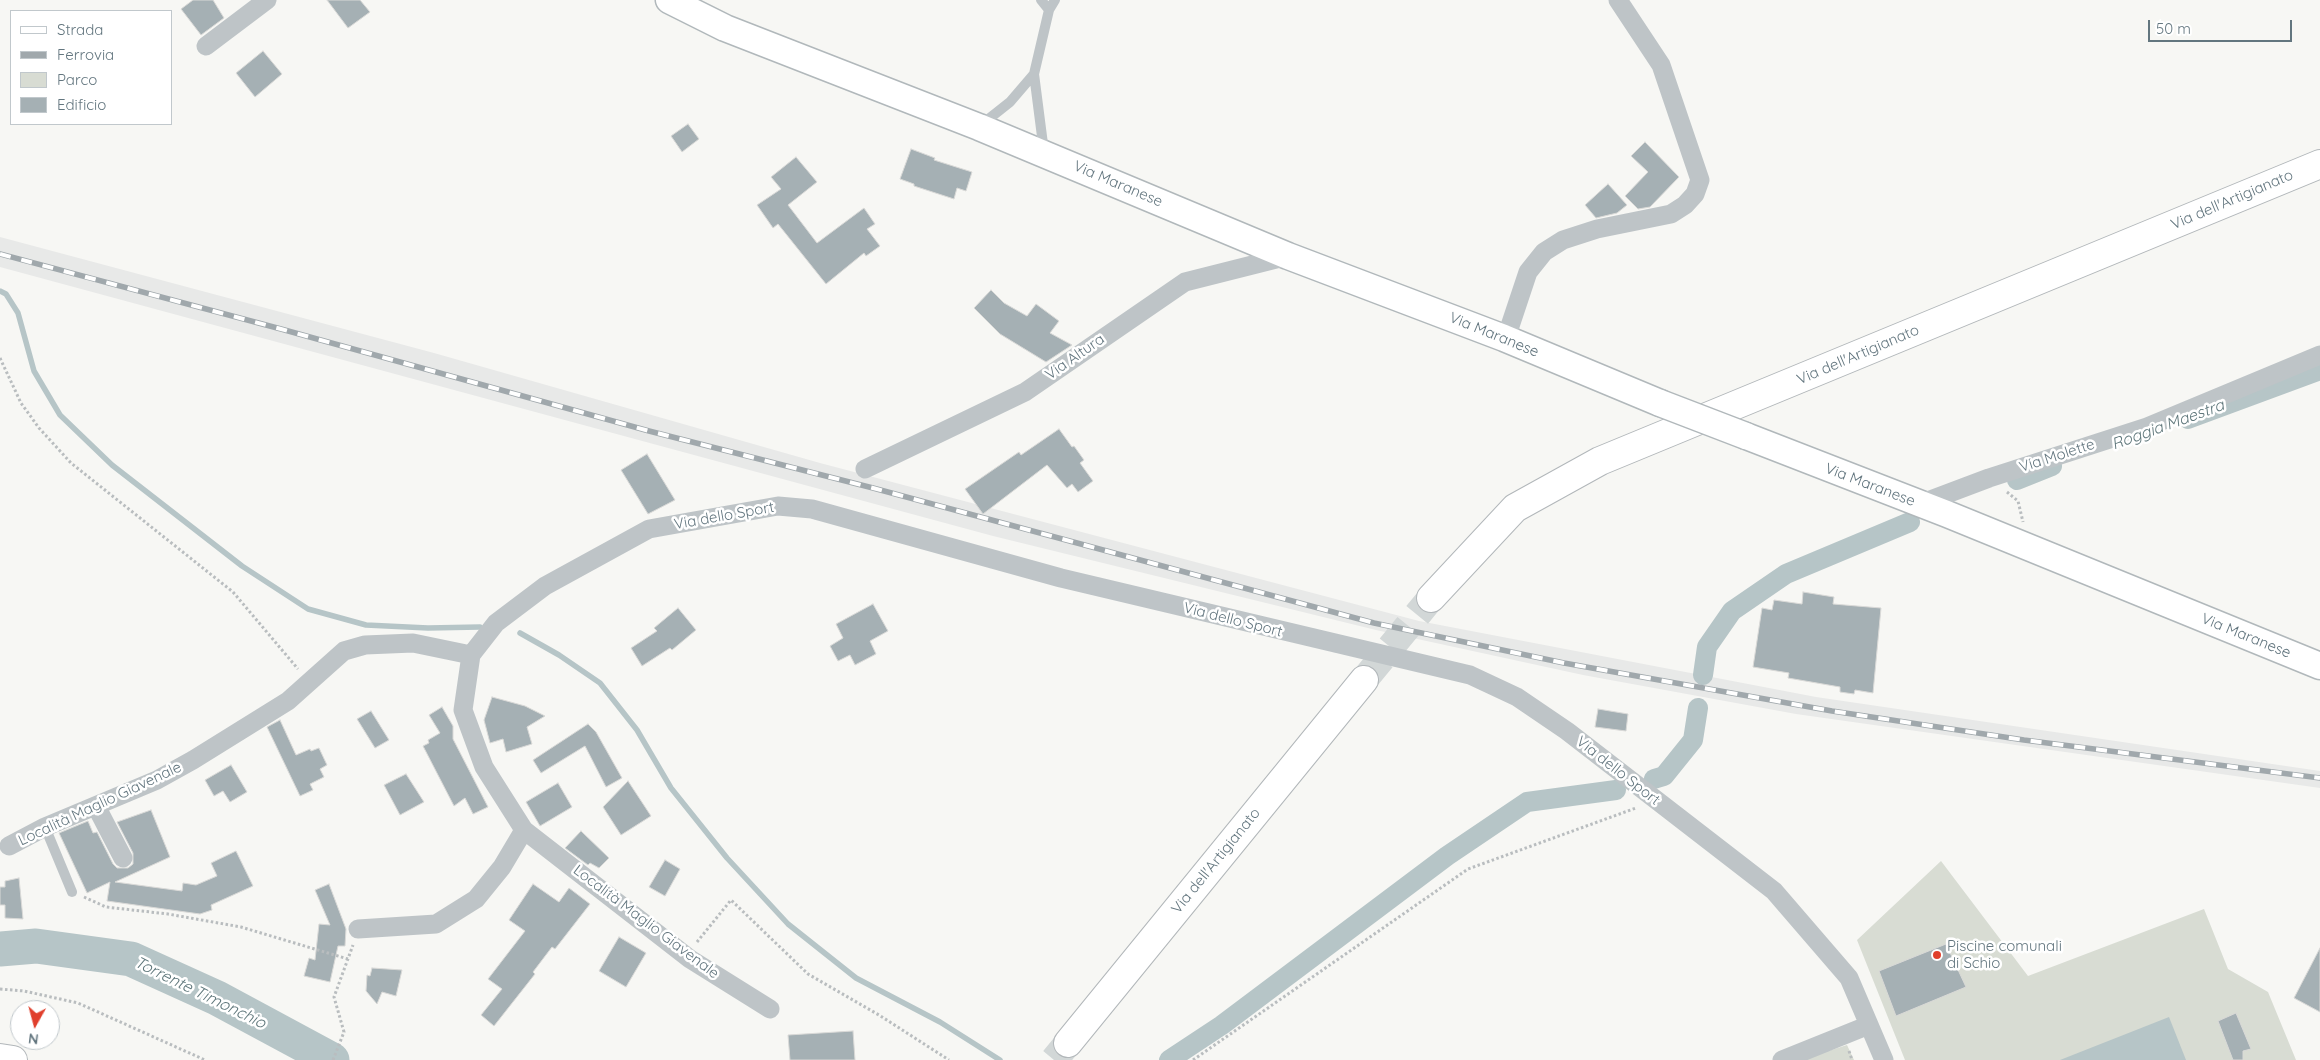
<!DOCTYPE html>
<meta charset="utf-8">
<style>
body{margin:0}
#map{position:relative;width:2320px;height:1060px;overflow:hidden;background:#f7f7f4;font-family:Quicksand,sans-serif}
canvas{display:block}
.legend{position:absolute;left:10px;top:10px;width:162px;height:115px;box-sizing:border-box;background:#fff;border:1px solid #c1c8cc;margin:0;padding:6px 9px;list-style:none;font-size:15px;color:#63767f}
.legend li{display:flex;align-items:center;gap:10px;height:25px}
.legend b{width:25px;border:1px solid #c1c8cc}
.north{position:absolute;left:10px;top:1000px;width:50px;height:50px;box-sizing:border-box;background:#fff;border:1px solid #c1c8cc;border-radius:50%;rotate:187deg;font-size:14px;font-weight:700;line-height:20px;text-align:center;color:#63767f}
.north::after{content:'';display:block;margin:auto;width:18px;height:22px;background:#e03f2c;clip-path:polygon(50% 0,100% 100%,50% 72%,0 100%)}
.scale{position:absolute;left:2148px;top:20px;width:144px;height:22px;box-sizing:border-box;border:2px solid #63767f;border-top:0;padding-left:6px;font-size:15px;line-height:18px;white-space:nowrap;color:#63767f;-webkit-text-stroke:4px #fff;paint-order:stroke}
</style>
<div id="map">
<canvas width="2320" height="1060"></canvas>
<ul class="legend">
<li><b style="height:6px;background:#fff"></b>Strada</li>
<li><b style="height:6px;background:#a0a8ac"></b>Ferrovia</li>
<li><b style="height:14px;background:#d8dcd3"></b>Parco</li>
<li><b style="height:14px;background:#a5b0b4"></b>Edificio</li>
</ul>
<div class="north">N</div>
<div class="scale">50 m</div>
</div>
<script>
const ctx = document.querySelector('canvas').getContext('2d');
ctx.lineJoin = 'round';
function paint(path, color) {
  ctx.fillStyle = color;
  ctx.fill(path, 'evenodd');
}
function shape(rows) {
  const path = new Path2D();
  for (const r of rows) {
    path.moveTo(r[0], r[1]);
    for (let i = 2; i < r.length; i += 2) path.lineTo(r[i], r[i + 1]);
  }
  return path;
}
function trace(path, color, width, dash) {
  ctx.strokeStyle = color;
  ctx.lineWidth = width;
  ctx.lineCap = dash ? 'butt' : 'round';
  ctx.setLineDash(dash || []);
  ctx.stroke(path);
}
function label(font, color, halo, rows, align = 'center') {
  ctx.font = font + ' Quicksand,sans-serif';
  ctx.lineWidth = 5;
  ctx.setLineDash([]);
  ctx.textBaseline = 'middle';
  ctx.strokeStyle = halo;
  ctx.fillStyle = color;
  for (const [text, x, y, turn = 0] of rows) {
    ctx.save();
    ctx.translate(x, y);
    ctx.rotate((+turn || 0) * Math.PI / 180);
    ctx.textAlign = isNaN(turn) ? turn : align;
    if (halo) ctx.strokeText(text, 0, 0);
    ctx.fillText(text, 0, 0);
    ctx.restore();
  }
}
const built = shape([
 [0,237,434,353,820,463,1419,621,1816,697,2320,771,2320,788,1796,714,1583,675,1376,630,993,536,0,267]
]);
const green = shape([
 [1941,861,2028,976,2204,909,2228,969,2268,992,2296,1060,1905,1060,1857,940],
 [1847,1045,1854,1060,1800,1060]
]);
const water = shape([
 [2169,1017,2186,1060,2060,1060]
]);
const stream = shape([
 [0,291,6,294,18,313,34,371,60,415,112,465,242,566,308,609,366,625,428,628,480,627],
 [520,633,559,655,600,683,637,730,671,788,727,858,788,924,856,978,940,1022,1000,1060]
]);
const canal = shape([
 [2188,419,2320,370],
 [2017,480,2052,466],
 [1703,675,1707,647,1732,611,1786,574,1910,522],
 [1654,779,1664,776,1693,740,1698,708],
 [1169,1060,1222,1025,1447,856,1527,802,1616,790]
]);
const river = shape([
 [0,949,36,946,131,959,217,998,332,1060]
]);
const building = shape([
 [193,0,213,0,224,18,201,35,181,9,193,0],
 [327,0,360,0,370,12,348,28,327,0],
 [263,51,282,74,255,97,236,73,263,51],
 [688,124,699,139,682,152,671,136,688,124],
 [1645,142,1679,177,1650,207,1638,209,1625,196,1648,172,1631,156,1645,142],
 [911,149,935,158,934,160,972,172,966,191,957,188,954,199,914,186,914,184,900,179,911,149],
 [796,157,817,182,788,205,817,243,864,208,875,224,867,229,880,246,866,256,864,253,826,284,778,224,773,228,757,205,781,189,771,177,796,157],
 [1608,184,1627,205,1617,213,1596,218,1585,205,1608,184],
 [991,290,1004,303,1027,316,1036,304,1059,321,1050,333,1072,345,1046,362,1000,334,974,308,991,290],
 [1059,429,1072,447,1074,446,1084,460,1080,463,1093,481,1078,492,1072,484,1067,488,1047,465,983,514,965,489,1019,452,1021,455,1059,429],
 [647,454,675,500,648,514,621,470,647,454],
 [1803,592,1834,597,1833,604,1881,608,1873,693,1855,690,1854,694,1840,692,1840,687,1788,678,1789,673,1753,667,1762,608,1772,610,1774,600,1802,604,1803,592],
 [873,604,888,631,870,641,876,654,855,665,850,655,838,661,830,646,843,638,836,624,873,604],
 [678,608,696,630,672,650,670,648,642,666,631,648,657,631,654,628,678,608],
 [492,697,525,706,545,716,527,727,532,744,506,752,503,739,490,743,484,720,492,697],
 [442,707,453,726,453,739,488,807,473,814,465,798,454,806,423,746,429,743,428,740,440,733,429,715,442,707],
 [1598,709,1628,714,1626,731,1595,727,1598,709],
 [371,711,389,740,375,748,357,719,371,711],
 [280,720,296,755,310,749,311,751,319,748,327,765,320,769,324,777,310,784,313,790,300,796,267,727,280,720],
 [588,724,596,732,622,778,606,787,585,746,541,773,533,760,588,724],
 [231,765,247,792,230,802,223,791,214,796,205,780,231,765],
 [406,774,424,802,400,815,384,785,406,774],
 [628,781,651,816,621,835,603,807,628,781],
 [558,783,572,807,540,826,526,802,558,783],
 [151,810,170,857,115,882,182,891,183,883,196,885,217,876,211,863,236,851,253,886,211,905,212,910,200,914,107,901,110,882,87,893,59,833,88,821,93,833,97,832,113,864,117,868,128,868,133,864,133,853,117,822,151,810],
 [581,831,609,858,599,868,590,863,588,865,565,848,581,831],
 [665,860,680,869,665,896,649,887,665,860],
 [19,878,23,919,5,918,5,905,0,905,0,887,5,887,5,881,19,878],
 [329,884,346,929,345,946,338,946,330,982,304,976,309,958,315,960,319,924,330,925,315,890,329,884],
 [533,884,559,902,569,888,590,904,555,949,552,947,533,972,535,974,494,1026,481,1015,502,989,488,979,525,931,509,920,533,884],
 [619,937,646,953,626,987,599,971,619,937],
 [1946,944,1966,987,1896,1016,1879,971,1946,944],
 [2320,948,2320,1012,2294,998,2320,948],
 [372,968,402,970,396,996,382,992,377,1004,366,991,367,975,370,976,372,968],
 [2236,1013,2251,1049,2243,1051,2243,1060,2233,1060,2218,1021,2236,1013],
 [853,1031,855,1060,790,1060,788,1035,853,1031]
]);
const trunkTunnel = shape([
 [1364,680,1431,598],
 [1054,1060,1068,1043]
]);
const path = shape([
 [0,358,21,403,39,428,71,463,233,592,298,669],
 [2007,492,2018,501,2023,522],
 [84,897,106,907,168,914,241,927,348,959],
 [697,942,731,900,808,974,879,1015,949,1060],
 [0,989,24,991,78,1003,205,1060],
 [1849,1051,1852,1060],
 [333,1060,344,1032,334,997,353,945],
 [1193,1060,1468,869,1636,808]
]);
const service = shape([
 [1041,0,1049,10],
 [981,125,1010,102,1034,74],
 [1044,152,1034,74,1049,10,1055,0],
 [45,827,72,892]
]);
const minor = shape([
 [206,46,267,0],
 [1504,338,1510,326,1528,272,1544,252,1563,240,1597,229,1671,214,1685,205,1695,194,1700,180,1661,65,1618,0],
 [865,469,1025,392,1185,282,1288,256],
 [1920,504,1989,478,2147,427,2320,355],
 [96,806,123,858],
 [9,846,45,827,157,780,193,760,288,701,344,651,365,645,413,643,471,655],
 [358,929,436,924,476,899,502,867,524,830],
 [770,1009,690,959,524,830,484,767,463,710,471,655,496,623,545,586,649,529,778,506,812,509,1061,578,1470,675,1517,697,1567,731,1774,891,1849,978,1884,1060],
 [1782,1060,1869,1025]
]);
const secondary = shape([
 [669,0,725,28,979,127,1288,256,1504,338,1660,403],
 [1746,436,1947,514,2320,666]
]);
const trunk = shape([
 [1431,598,1515,508,1600,461,2320,164],
 [1068,1043,1364,680],
 [0,1058,13,1060]
]);
const rail = shape([
 [0,254,281,329,649,431,873,488,1374,623,1564,663,1832,711,2024,740,2320,778]
]);
const secondaryBridge = shape([
 [1660,403,1746,436]
]);
const markers = [
 [1937,955,5,"#e03f2c"]
];
const streetNames = [
 ["Via Maranese",1118,184,23],
 ["Via dell'Artigianato",2232,200,-23],
 ["Via Maranese",1494,335,22],
 ["Via dell'Artigianato",1858,355,-23],
 ["Via Altura",1075,357,-35],
 ["Via Molette",2057,456,-18],
 ["Via Maranese",1870,485,21],
 ["Via dello Sport",724,516,-10],
 ["Via dello Sport",1233,620,14],
 ["Via Maranese",2246,636,22],
 ["Via dello Sport",1618,771,38],
 ["Località Maglio Giavenale",100,804,-25],
 ["Via dell'Artigianato",1216,861,-51],
 ["Località Maglio Giavenale",646,922,37]
];
const poiNames = [
 ["Piscine comunali",1947,946],
 ["di Schio",1947,963]
];
const waterNames = [
 ["Roggia Maestra",2168,425,-20],
 ["Torrente Timonchio",200,993,26]
];
paint(built, '#e8e9e8');
paint(green, '#d8dcd3');
paint(water, '#b6c5c7');
trace(stream, '#b6c5c7', 5.5);
trace(canal, '#b6c5c7', 20);
trace(river, '#b6c5c7', 35);
paint(building, '#a5b0b4');
trace(building, '#d9d9d7', 1);
trace(trunkTunnel, '#d2d7d7', 28, [28, 14]);
trace(secondary, '#b1b8bb', 29);
trace(trunk, '#b2b7ba', 30);
trace(path, '#b9bdbf', 3, [2.5, 2.5]);
trace(service, '#bec4c7', 10);
trace(minor, '#bec4c7', 19);
trace(secondary, '#fff', 26);
trace(trunk, '#fff', 28);
trace(rail, '#a0a8ac', 5.5);
trace(rail, '#fff', 4, [11]);
trace(secondaryBridge, '#b1b8bb', 29, []);
trace(secondaryBridge, '#fff', 26);
for (const [x, y, r, color] of markers) {
  const dot = new Path2D();
  dot.arc(x, y, r, 0, 2 * Math.PI);
  ctx.fillStyle = color;
  ctx.fill(dot);
  trace(dot, '#fff', 2);
}
label('15px', '#63767f', '#fff', streetNames);
label('15px', '#63767f', '#fff', poiNames, 'left');
label('italic 16px', '#5e767a', '#fff', waterNames);
</script>
